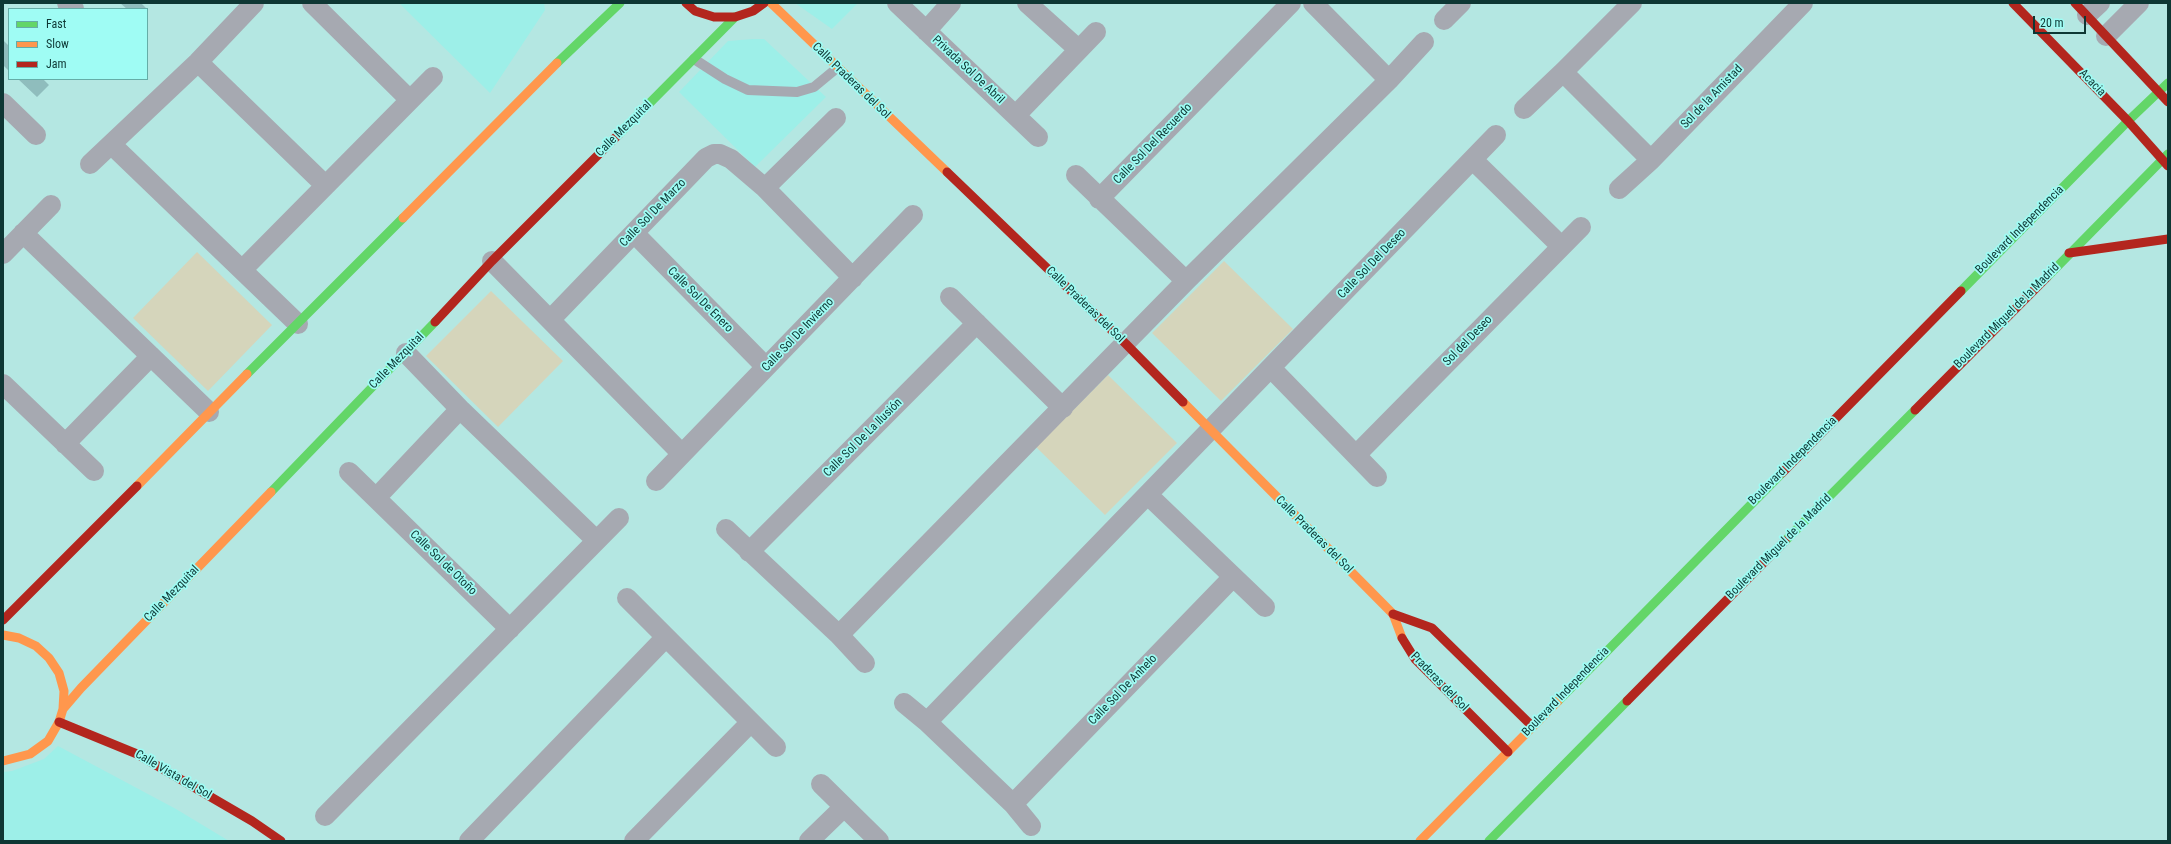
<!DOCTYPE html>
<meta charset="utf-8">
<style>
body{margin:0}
#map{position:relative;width:2171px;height:844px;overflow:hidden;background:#b4e7e2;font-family:"Roboto Condensed",sans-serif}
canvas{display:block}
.frame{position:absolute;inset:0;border:4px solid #0e3734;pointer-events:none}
.legend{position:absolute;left:8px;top:8px;width:140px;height:72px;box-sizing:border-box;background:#9ffcf4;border:1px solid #65ada7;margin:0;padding:5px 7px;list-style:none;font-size:12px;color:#0e3734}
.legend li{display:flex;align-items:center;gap:8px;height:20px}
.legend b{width:20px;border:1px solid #65ada7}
.scale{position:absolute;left:2033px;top:16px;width:53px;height:18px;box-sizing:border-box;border:2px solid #0e3734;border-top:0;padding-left:5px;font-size:12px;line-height:14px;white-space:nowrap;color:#0e3734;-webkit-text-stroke:3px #9ffcf4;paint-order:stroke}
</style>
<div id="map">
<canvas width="2171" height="844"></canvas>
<div class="frame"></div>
<ul class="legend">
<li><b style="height:5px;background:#63d668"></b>Fast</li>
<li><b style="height:5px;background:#ff974d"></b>Slow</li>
<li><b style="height:5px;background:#b3261e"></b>Jam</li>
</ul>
<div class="scale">20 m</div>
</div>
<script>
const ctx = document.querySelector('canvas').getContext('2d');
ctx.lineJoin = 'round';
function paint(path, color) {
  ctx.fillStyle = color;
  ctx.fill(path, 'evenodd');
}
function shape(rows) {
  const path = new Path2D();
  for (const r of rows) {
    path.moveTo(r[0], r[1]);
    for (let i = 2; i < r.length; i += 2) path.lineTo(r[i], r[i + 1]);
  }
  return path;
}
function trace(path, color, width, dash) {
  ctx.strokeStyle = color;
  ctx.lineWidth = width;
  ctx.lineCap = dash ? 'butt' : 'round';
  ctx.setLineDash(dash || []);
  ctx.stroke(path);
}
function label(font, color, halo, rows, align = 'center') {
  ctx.font = font + ' "Roboto Condensed",sans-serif';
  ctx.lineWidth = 3.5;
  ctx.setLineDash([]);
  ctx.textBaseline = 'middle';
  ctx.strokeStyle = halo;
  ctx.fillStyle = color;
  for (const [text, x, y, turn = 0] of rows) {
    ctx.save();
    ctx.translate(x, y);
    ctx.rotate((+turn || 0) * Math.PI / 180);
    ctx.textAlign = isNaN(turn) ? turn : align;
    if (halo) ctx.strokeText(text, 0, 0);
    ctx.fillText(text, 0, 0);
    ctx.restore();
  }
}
const built = shape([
 [399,3,544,3,545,10,490,93],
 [795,3,858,3,832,29],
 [753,39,764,39,826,97,755,167,679,92,728,41],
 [58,746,176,809,229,841,3,841,3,772,12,771,44,759]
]);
const green = shape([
 [197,252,272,325,208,391,133,318],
 [1224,261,1293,329,1221,401,1152,333],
 [491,291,563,361,498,427,426,356],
 [1108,375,1177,443,1105,515,1036,447]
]);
const building = shape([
 [120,3,141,3,147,9,127,9],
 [3,40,9,46,9,71,3,65],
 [18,79,43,79,49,85,37,97]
]);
const lane = shape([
 [694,59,725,79,748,90,797,92,814,87,837,68]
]);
const street = shape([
 [67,3,74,9],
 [312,3,410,100],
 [897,3,1038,137],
 [1027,3,1078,49],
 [1313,3,1389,80],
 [2087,15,2100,3],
 [1444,20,1461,3],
 [926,31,951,3],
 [2106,36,2139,3],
 [198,62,325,185],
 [1563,72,1651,160],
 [3,103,36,135],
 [1524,109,1563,72,1632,3],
 [1016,115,1096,32],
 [112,145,298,324],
 [1473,160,1561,246],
 [90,164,198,62,254,3],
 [1076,175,1186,281],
 [765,188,836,118],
 [1619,189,1651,160,1803,3],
 [1099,199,1291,3],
 [23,233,209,412],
 [634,233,766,367],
 [3,254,51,205],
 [492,261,682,454],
 [243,269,433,77],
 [950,297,1063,408],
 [550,320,706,158,714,154,720,154,731,159,765,188,853,278],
 [406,353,460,409,596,540],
 [1271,368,1377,477],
 [3,384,94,471],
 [65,444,151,356],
 [1356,455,1581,227],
 [349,472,510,629],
 [656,481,913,215],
 [1148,495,1265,607],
 [376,498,460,409],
 [726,529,839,635,865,663],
 [749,552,977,323],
 [627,598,776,747],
 [839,635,1186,281,1389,80,1424,42],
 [904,703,927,722,1013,804,1031,826],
 [927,722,1496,135],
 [821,784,879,841],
 [1013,804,1233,577],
 [325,816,619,518],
 [469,841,666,637],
 [634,841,751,722],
 [809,841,844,807]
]);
const fast = shape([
 [557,63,620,3],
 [619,134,735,17],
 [2047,277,2168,154],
 [1961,291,2128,121,2168,83],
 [247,374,403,218],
 [271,492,435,322],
 [1785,541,1915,410],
 [1558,701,1782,473],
 [1489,841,1627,701]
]);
const slow = shape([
 [771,3,947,172],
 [403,218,557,63],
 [1183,402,1393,614,1402,638],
 [137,486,247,374],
 [3,635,19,638,36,646,49,658,59,673,64,691,63,709,59,722,48,741,30,754,3,761],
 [63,709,81,688,271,492],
 [1420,841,1558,701]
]);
const jam = shape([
 [686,3,695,11,714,17,735,17,753,11,764,3],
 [2013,3,2128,121,2168,166],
 [2075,3,2168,102],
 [947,172,1126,344,1183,402],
 [2069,253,2168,239],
 [435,322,492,261,619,134],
 [1915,410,2047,277],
 [1782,473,1961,291],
 [1393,614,1432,628,1532,726],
 [3,620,137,486],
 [1402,638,1415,659,1508,752],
 [1627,701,1785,541],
 [59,722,137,754,252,821,281,841]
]);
const streetNames = [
 ["Privada Sol De Abril",968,70,43],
 ["Calle Praderas del Sol",851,81,44],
 ["Acacia",2092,83,46],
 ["Sol de la Amistad",1712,97,-46],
 ["Calle Mezquital",624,129,-45],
 ["Calle Sol Del Recuerdo",1153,144,-46],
 ["Calle Sol De Marzo",653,213,-46],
 ["Boulevard Independencia",2020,230,-45],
 ["Calle Sol Del Deseo",1372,264,-46],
 ["Calle Sol De Enero",700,300,45],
 ["Calle Praderas del Sol",1085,305,44],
 ["Boulevard Miguel de la Madrid",2007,316,-45],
 ["Calle Sol De Invierno",798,335,-46],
 ["Sol del Deseo",1468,341,-46],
 ["Calle Mezquital",397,361,-46],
 ["Calle Sol De La Ilusión",863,438,-45],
 ["Boulevard Independencia",1793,461,-45],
 ["Calle Praderas del Sol",1314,535,45],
 ["Boulevard Miguel de la Madrid",1779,547,-45],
 ["Calle Sol de Otoño",443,563,44],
 ["Calle Mezquital",172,594,-46],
 ["Praderas del Sol",1439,682,46],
 ["Calle Sol De Anhelo",1123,690,-46],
 ["Boulevard Independencia",1566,692,-46],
 ["Calle Vista del Sol",173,775,30]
];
paint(built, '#9defe8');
paint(green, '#d5d5bb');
paint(building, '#8fbdbd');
trace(lane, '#a6a9b1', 10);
trace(street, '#a6a9b1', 20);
trace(fast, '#63d668', 9);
trace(slow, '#ff974d', 9);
trace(jam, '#b3261e', 9);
label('12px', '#0e3734', '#9ffcf4', streetNames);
</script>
